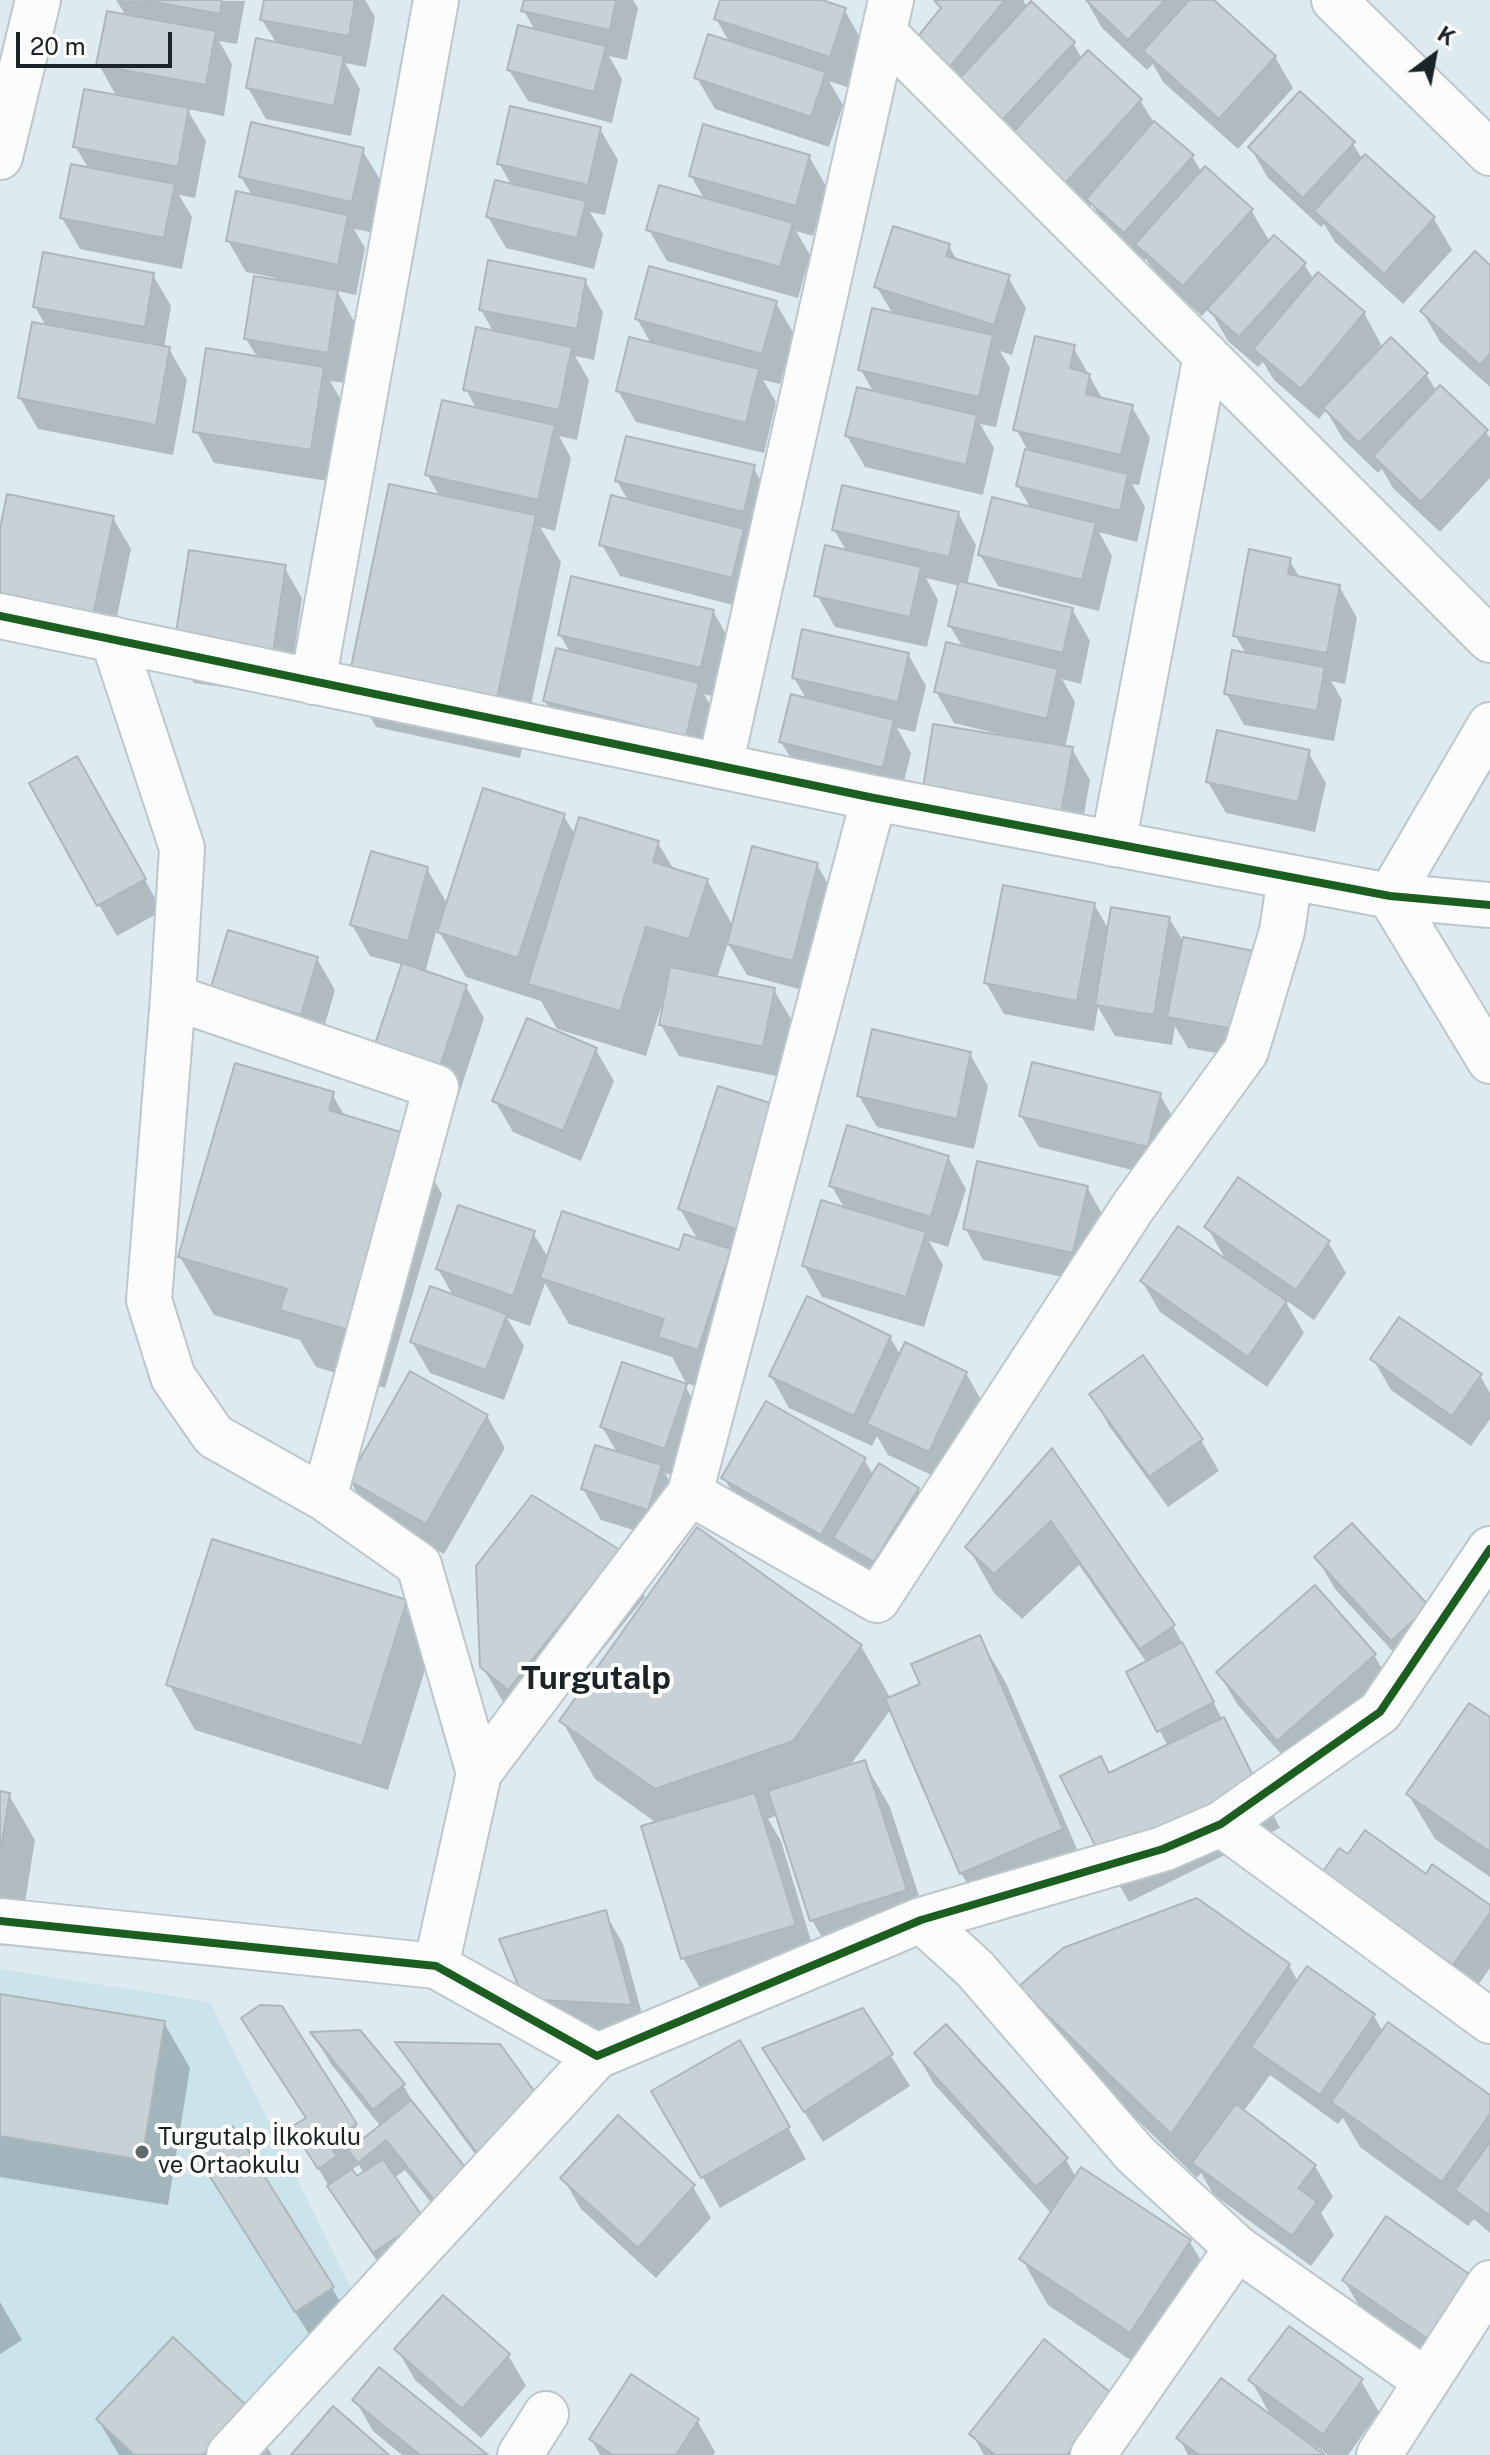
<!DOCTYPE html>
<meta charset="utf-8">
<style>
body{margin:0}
#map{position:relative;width:1490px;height:2455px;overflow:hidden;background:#ddeaef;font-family:"Public Sans",sans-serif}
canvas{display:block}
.north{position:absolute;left:1394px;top:16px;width:80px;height:80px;-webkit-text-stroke:6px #fff;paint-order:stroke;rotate:32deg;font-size:22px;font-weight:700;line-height:32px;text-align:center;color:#1a2326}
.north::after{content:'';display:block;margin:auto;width:28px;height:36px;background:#1a2326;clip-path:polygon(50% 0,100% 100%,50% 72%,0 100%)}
.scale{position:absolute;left:16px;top:32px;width:156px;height:36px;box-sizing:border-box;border:4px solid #1a2326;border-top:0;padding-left:10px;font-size:24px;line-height:28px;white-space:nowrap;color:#1a2326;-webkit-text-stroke:6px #fff;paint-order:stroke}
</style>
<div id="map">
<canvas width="1490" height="2455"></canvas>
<div class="north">K</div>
<div class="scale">20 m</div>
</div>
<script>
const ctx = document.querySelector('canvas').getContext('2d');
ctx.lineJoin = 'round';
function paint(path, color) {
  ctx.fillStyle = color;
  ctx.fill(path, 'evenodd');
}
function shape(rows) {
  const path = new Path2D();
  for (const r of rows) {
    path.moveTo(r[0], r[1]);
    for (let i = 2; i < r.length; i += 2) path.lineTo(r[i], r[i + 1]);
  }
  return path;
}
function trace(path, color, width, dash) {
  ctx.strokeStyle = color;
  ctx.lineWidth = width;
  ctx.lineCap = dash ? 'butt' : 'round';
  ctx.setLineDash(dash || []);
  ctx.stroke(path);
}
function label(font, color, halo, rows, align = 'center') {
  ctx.font = font + ' "Public Sans",sans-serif';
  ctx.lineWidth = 8;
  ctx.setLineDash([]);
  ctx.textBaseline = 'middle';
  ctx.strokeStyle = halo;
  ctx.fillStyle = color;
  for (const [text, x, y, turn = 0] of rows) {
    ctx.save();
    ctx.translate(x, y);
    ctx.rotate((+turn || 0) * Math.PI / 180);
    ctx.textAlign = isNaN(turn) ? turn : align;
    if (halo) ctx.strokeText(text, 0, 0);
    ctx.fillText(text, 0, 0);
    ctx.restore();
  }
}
const built = shape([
 [0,1969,210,2002,358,2303,216,2455,0,2455]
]);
const shadow = shape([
 [116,0,245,1,237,44,219,41,232,64,224,116,187,109,206,141,195,198,179,195,192,217,182,269,80,249,62,218,89,169,75,146,117,97,99,65,126,16],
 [266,0,365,0,375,17,366,67,345,63,360,89,351,136,266,119,248,88,277,44,262,20],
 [526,0,633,0,638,8,627,60,609,56,622,79,612,123,528,101,509,70,536,32,524,11],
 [722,0,816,0,844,9,862,41,847,87,829,81,843,105,829,147,715,109,697,78,730,43,716,19],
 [936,0,1023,0,1028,8,1073,43,1082,59,1140,100,1154,123,1192,156,1202,173,1251,210,1270,242,1304,264,1314,280,1364,313,1383,348,1426,374,1437,392,1486,432,1490,438,1490,478,1440,532,1393,488,1382,469,1378,473,1343,439,1326,410,1319,419,1274,380,1263,362,1258,367,1228,341,1209,308,1202,316,1156,275,1146,259,1143,263,1107,230,1092,204,1077,220,926,83,941,11],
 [1086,0,1211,0,1275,57,1293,88,1238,149,1163,82,1153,64,1147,70,1102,28],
 [600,129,618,160,605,215,590,212,603,234,594,269,506,248,488,217,512,186,499,163],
 [1353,144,1363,160,1366,157,1434,219,1452,250,1403,304,1335,242,1324,224,1321,227,1268,178,1250,147],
 [362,150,381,181,370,232,354,229,365,248,356,295,337,291,355,323,346,383,330,381,341,400,328,481,214,463,196,431,258,358,246,339,276,278,246,272,228,241,253,197,241,177],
 [809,156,827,188,813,236,796,231,810,255,798,298,667,261,649,230,705,200,691,176],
 [949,246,958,262,1008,277,1026,308,1012,355,1000,351,1010,368,996,427,980,424,994,448,983,495,865,467,847,436,874,393,861,370,893,314,876,286],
 [1490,268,1490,387,1440,342,1422,311],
 [153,275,171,306,164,348,169,349,187,380,173,455,38,429,20,398,46,326,35,307],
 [585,281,603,312,594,360,575,356,589,380,577,440,559,436,571,458,555,531,540,527,561,562,520,758,376,727,350,682,440,497,427,474,477,410,466,389,494,333,481,310],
 [776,303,794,334,780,384,763,380,776,402,764,453,636,422,618,391,652,345,637,319],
 [1073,347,1103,400,1132,407,1150,438,1139,485,1132,484,1145,507,1137,542,1099,532,1112,556,1099,611,998,586,980,555,1031,509,1018,486,1027,449,1016,429],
 [753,467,771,499,761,542,747,539,761,562,749,609,620,576,602,545,629,502,617,481],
 [958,513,976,545,967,585,1072,609,1090,641,1081,684,1062,679,1075,702,1065,748,1072,749,1090,780,1078,849,999,737,999,734,954,723,936,692,963,648,950,626,960,586,926,578,938,600,927,647,835,627,817,595,847,552,834,530],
 [113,518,131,549,109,655,0,539],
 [1289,560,1301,579,1339,586,1357,618,1345,684,1331,681,1342,700,1334,741,1244,725,1226,693,1246,654,1235,635],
 [284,567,302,598,288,696,194,683,176,651],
 [713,611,731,643,719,698,704,694,716,716,703,767,563,732,545,701,571,654,560,635],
 [908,654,926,686,915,732,897,728,911,753,900,798,800,773,781,742,807,700,794,678],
 [1308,752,1326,783,1315,832,1226,813,1208,782],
 [95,789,162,911,117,936,99,905],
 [563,815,576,836,658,843,674,870,707,880,733,926,817,865,835,896,810,992,747,975,728,943,717,978,774,990,792,1021,781,1077,679,1056,661,1025,664,1007,661,1007,646,1056,557,1029,541,1001,466,977,437,928,425,973,466,987,484,1018,457,1100,395,1078,404,965,370,956,352,925,427,869,448,905],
 [1094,904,1109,930,1169,918,1256,1060,1188,1048,1175,1026,1172,1045,1115,1036,1098,1007,1094,1031,1004,1014,986,983],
 [317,959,335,990,319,1045,213,987],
 [596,1050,614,1081,581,1161,513,1132,495,1101],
 [970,1054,988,1086,974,1149,877,1127,859,1096],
 [720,1088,756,1260,730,1251,756,1296,724,1395,686,1383,672,1357,569,1324,545,1283,530,1326,507,1318,524,1346,504,1400,430,1373,412,1342,454,1297,438,1269,533,1233,549,1259,680,1252,698,1240,680,1209],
 [332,1094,346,1118,409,1137,442,1194,385,1388,316,1367,300,1340,214,1315,180,1257],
 [1160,1095,1178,1126,1165,1178,1039,1147,1021,1116],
 [948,1157,966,1189,948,1247,929,1241,943,1265,924,1327,822,1297,804,1265,845,1209,831,1185],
 [1087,1187,1105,1219,1091,1283,983,1260,965,1228],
 [1207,1227,1328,1242,1346,1273,1314,1320,1284,1299,1304,1333,1267,1387,1160,1312,1142,1281,1227,1262],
 [890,1337,901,1356,966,1373,984,1405,947,1482,888,1455,877,1436,872,1446,789,1408,771,1376],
 [1373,1359,1480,1376,1490,1393,1490,1419,1471,1446,1391,1390],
 [685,1386,703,1417,683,1479,665,1473,679,1498,666,1540,601,1520,583,1489,618,1454,602,1427],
 [1092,1394,1201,1440,1219,1471,1168,1507,1109,1426],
 [487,1416,505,1448,444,1554,368,1512,350,1480],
 [1052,1451,1173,1626,1280,1828,1129,1902,1103,1856,1109,1775,1168,1746,1128,1672,1147,1663,1079,1565,1022,1619,994,1593,968,1547],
 [864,1460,874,1476,918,1489,936,1520,892,1592,854,1569,845,1555,839,1565,742,1509,724,1478],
 [618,1552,645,1597,535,1734,509,1712,482,1666],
 [1317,1558,1427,1607,1410,1670,1335,1589],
 [405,1601,432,1647,388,1790,195,1730,169,1684],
 [979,1637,1006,1683,1088,1875,988,1918,961,1873,891,1709,849,1767,864,1762,890,1807,932,1936,838,1965,812,1920,778,1815,768,1819,781,1841,820,1971,709,2004,683,1958,658,1824,595,1779,562,1721,861,1646,891,1699,922,1685],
 [1374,1655,1392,1686,1296,1771,1237,1704,1219,1673],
 [1490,1720,1490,1877,1435,1839,1408,1794],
 [0,1793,9,1795,35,1840,19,1939,0,1936],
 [1348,1857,1426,1876,1490,1908,1490,1968,1471,1995,1342,1904],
 [605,1913,623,1944,648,2036,544,2030,526,1998],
 [1289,1965,1298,1982,1374,2016,1383,2032,1490,2098,1490,2233,1474,2219,1468,2226,1360,2147,1343,2118,1338,2124,1270,2075,1243,2112,1315,2166,1333,2197,1321,2213,1334,2235,1311,2266,1213,2194,1201,2173,1197,2178,1047,2032,1021,1987],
 [0,1996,164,2023,190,2068,168,2205,0,2177],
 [862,2010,910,2086,823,2142,765,2049],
 [946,2027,1066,2160,1076,2177,1190,2242,1216,2287,1156,2377,1048,2305,1022,2259,1052,2214,934,2084,916,2053],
 [313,2034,403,2085,420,2114,471,2178,489,2209,457,2235,405,2170,394,2178,423,2220,392,2283,348,2218,294,2128,355,2125,364,2141,381,2127,331,2064],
 [359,2165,364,2174,357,2179,351,2170],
 [740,2043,806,2159,720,2208,654,2091],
 [399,2044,553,2127,499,2187,416,2073],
 [563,2178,693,2187,711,2218,656,2278,581,2209],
 [214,2183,332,2288,350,2319,314,2342],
 [1386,2219,1446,2369,1362,2311,1344,2280],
 [0,2302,22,2340,0,2354],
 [1045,2342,1110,2455,984,2455,972,2434],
 [397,2349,508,2355,526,2386,481,2438,415,2380],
 [1251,2380,1361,2381,1379,2412,1348,2455,1328,2455,1311,2443,1309,2446,1321,2455,1188,2455,1179,2438,1273,2420],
 [355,2400,485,2455,402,2455,373,2431],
 [246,2408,272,2455,119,2455,98,2420],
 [697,2420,715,2452,713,2455,600,2455,591,2439]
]);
const building = shape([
 [144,0,222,0,220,14,144,0],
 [264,0,355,0,349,36,260,20,264,0],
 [524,0,616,0,610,30,521,11,524,0],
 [720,0,822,0,846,8,830,57,714,19,720,0],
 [934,0,1005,0,940,79,906,51,941,8,934,0],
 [1086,0,1165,0,1128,40,1086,0],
 [1189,0,1214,0,1276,56,1219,119,1143,51,1189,0],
 [1031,1,1075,42,993,130,949,90,1031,1],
 [107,11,216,31,206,85,96,65,107,11],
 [518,25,606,46,594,92,507,70,518,25],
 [708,34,826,72,811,117,694,78,708,34],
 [256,38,344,56,334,106,246,88,256,38],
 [1088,50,1142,99,1059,190,1005,141,1088,50],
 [84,89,189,108,178,167,73,147,84,89],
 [1300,91,1355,142,1303,198,1248,147,1300,91],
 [510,106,601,127,588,185,497,164,510,106],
 [1154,121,1194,155,1124,233,1086,199,1154,121],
 [251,122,364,148,352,202,239,177,251,122],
 [703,124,810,155,796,206,689,176,703,124],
 [1365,154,1435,217,1384,274,1314,211,1365,154],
 [71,164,175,184,164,238,60,218,71,164],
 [1205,166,1253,209,1183,286,1135,244,1205,166],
 [495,180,586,201,577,238,486,217,495,180],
 [659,185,793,223,780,267,646,230,659,185],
 [236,191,348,215,338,265,226,241,236,191],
 [893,226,950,244,946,256,1010,275,994,325,874,287,893,226],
 [1274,235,1306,263,1239,337,1207,309,1274,235],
 [1475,251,1490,265,1490,354,1480,365,1420,311,1475,251],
 [43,252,154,273,145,327,33,307,43,252],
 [488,260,586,279,577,329,479,310,488,260],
 [649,266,777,301,762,354,635,319,649,266],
 [1318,272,1365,312,1301,389,1253,349,1318,272],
 [254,276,338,290,328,353,244,339,254,276],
 [872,308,993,335,979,397,858,370,872,308],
 [32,322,170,347,156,425,18,398,32,322],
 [476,327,572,347,559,410,463,390,476,327],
 [1035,336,1075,345,1070,368,1090,374,1086,394,1133,405,1121,455,1013,430,1035,336],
 [629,337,759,369,746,423,616,391,629,337],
 [1391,337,1428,373,1359,443,1323,408,1391,337],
 [206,348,324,367,311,450,193,432,206,348],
 [1440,385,1488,430,1421,502,1373,456,1440,385],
 [857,387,977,415,966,465,845,436,857,387],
 [442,400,555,425,538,500,425,475,442,400],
 [626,436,755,465,744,512,615,481,626,436],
 [1025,449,1128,474,1120,511,1016,486,1025,449],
 [389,484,536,515,494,713,348,682,389,484],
 [842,485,959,512,949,557,832,530,842,485],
 [7,494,114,516,91,625,0,605,0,529,7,494],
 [611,495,744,529,732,578,599,545,611,495],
 [992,497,1096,523,1082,580,978,555,992,497],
 [825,545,921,567,910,617,814,596,825,545],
 [1249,549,1291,558,1288,574,1340,585,1327,653,1233,636,1249,549],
 [189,550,286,565,271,666,173,652,189,550],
 [571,576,714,610,701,668,558,635,571,576],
 [959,581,1073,608,1063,653,948,626,959,581],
 [802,629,909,653,898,702,792,678,802,629],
 [946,642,1058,669,1047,719,934,692,946,642],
 [556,648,699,683,686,737,543,701,556,648],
 [1232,650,1325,667,1317,711,1224,694,1232,650],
 [791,694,894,720,883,768,779,742,791,694],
 [933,724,1073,747,1060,819,922,795,933,724],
 [1217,730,1310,750,1298,802,1206,782,1217,730],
 [77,756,146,879,97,906,29,783,77,756],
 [483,788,565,814,518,958,437,932,483,788],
 [579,817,659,841,653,862,708,879,689,939,646,927,620,1011,528,984,579,817],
 [752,846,818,863,793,961,727,944,752,846],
 [371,851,428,867,408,941,350,925,371,851],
 [1003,885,1095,903,1077,1001,984,983,1003,885],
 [1111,907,1170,917,1154,1015,1095,1005,1111,907],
 [228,930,318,957,301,1015,211,987,228,930],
 [1183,937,1254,951,1239,1030,1167,1017,1183,937],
 [402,963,467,985,439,1069,374,1047,402,963],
 [670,967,775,988,763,1047,659,1025,670,967],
 [527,1018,597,1048,563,1131,492,1101,527,1018],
 [872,1029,971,1052,957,1119,857,1096,872,1029],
 [1032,1062,1161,1093,1148,1147,1019,1116,1032,1062],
 [235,1063,334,1092,329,1110,410,1135,352,1331,280,1310,287,1289,178,1257,235,1063],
 [718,1086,779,1106,738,1230,678,1209,718,1086],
 [847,1125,949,1156,931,1217,829,1186,847,1125],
 [977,1161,1088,1186,1073,1253,963,1229,977,1161],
 [1238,1177,1330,1241,1296,1290,1204,1227,1238,1177],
 [821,1200,926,1232,906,1297,802,1266,821,1200],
 [458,1205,535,1231,513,1296,436,1269,458,1205],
 [562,1211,679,1250,684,1234,731,1249,698,1350,658,1337,664,1319,540,1278,562,1211],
 [1178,1226,1287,1301,1248,1357,1140,1281,1178,1226],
 [430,1286,507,1314,486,1370,410,1342,430,1286],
 [807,1296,891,1336,854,1416,769,1376,807,1296],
 [1399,1317,1482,1374,1452,1416,1370,1359,1399,1317],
 [905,1342,967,1372,929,1452,867,1424,905,1342],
 [1143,1355,1203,1439,1149,1477,1089,1394,1143,1355],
 [622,1362,687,1384,665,1449,600,1427,622,1362],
 [410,1371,488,1415,426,1524,348,1480,410,1371],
 [766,1401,866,1458,821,1535,721,1478,766,1401],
 [595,1445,662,1465,648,1510,581,1489,595,1445],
 [1052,1448,1175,1625,1140,1649,1051,1521,994,1574,965,1547,1052,1448],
 [879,1463,919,1488,874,1562,833,1538,879,1463],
 [532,1495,620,1550,508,1690,480,1667,476,1566,532,1495],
 [1352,1523,1429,1606,1391,1641,1314,1557,1352,1523],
 [697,1527,862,1645,793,1741,655,1789,559,1721,697,1527],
 [212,1539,407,1600,362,1746,166,1685,212,1539],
 [1315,1585,1376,1654,1277,1741,1216,1672,1315,1585],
 [980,1635,1063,1829,960,1874,885,1699,920,1684,911,1664,980,1635],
 [1182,1642,1214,1702,1157,1732,1126,1672,1182,1642],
 [1469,1703,1490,1717,1490,1852,1406,1794,1469,1703],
 [1224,1717,1256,1782,1101,1857,1060,1776,1101,1756,1109,1773,1224,1717],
 [865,1760,907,1890,810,1921,768,1791,865,1760],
 [0,1791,10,1793,0,1854,0,1791],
 [755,1793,796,1925,681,1959,641,1826,755,1793],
 [1365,1830,1426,1874,1432,1864,1490,1905,1490,1913,1453,1965,1322,1873,1339,1848,1348,1854,1365,1830],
 [1197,1898,1290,1964,1171,2134,1018,1987,1063,1948,1197,1898],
 [606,1910,632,2005,524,1999,499,1939,606,1910],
 [1307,1966,1375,2014,1320,2095,1251,2047,1307,1966],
 [0,1994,165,2021,142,2160,0,2136,0,1994],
 [260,2005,282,2006,357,2124,328,2142,337,2156,318,2169,291,2127,306,2118,241,2018,260,2005],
 [863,2008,893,2054,804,2112,762,2048,863,2008],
 [1388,2022,1490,2095,1490,2114,1442,2182,1331,2102,1388,2022],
 [946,2024,1068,2158,1036,2187,914,2053,946,2024],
 [360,2030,405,2084,373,2110,310,2032,360,2030],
 [740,2040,790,2127,701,2178,651,2091,740,2040],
 [395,2042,500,2044,537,2095,480,2157,395,2042],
 [411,2100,473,2177,438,2205,386,2140,358,2163,348,2151,411,2100],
 [1236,2104,1316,2165,1298,2188,1317,2202,1292,2236,1192,2163,1236,2104],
 [618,2115,695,2185,638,2248,560,2178,618,2115],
 [233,2126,334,2287,295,2312,194,2151,233,2126],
 [1490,2142,1490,2216,1455,2190,1490,2142],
 [383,2159,424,2219,373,2253,327,2186,352,2169,357,2176,383,2159],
 [1081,2167,1191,2240,1130,2333,1019,2259,1081,2167],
 [1386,2216,1472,2276,1428,2339,1342,2280,1386,2216],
 [443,2295,510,2354,462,2409,394,2349,443,2295],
 [1289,2326,1363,2379,1323,2435,1248,2380,1289,2326],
 [173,2337,248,2407,203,2455,134,2455,96,2419,173,2337],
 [1044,2339,1115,2396,1067,2455,995,2455,969,2434,1044,2339],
 [379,2367,488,2455,420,2455,352,2400,379,2367],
 [631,2374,699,2419,676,2455,613,2455,589,2439,631,2374],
 [1221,2378,1325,2455,1199,2455,1176,2438,1221,2378],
 [333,2406,389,2455,291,2455,333,2406]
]);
const minor = shape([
 [1334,0,1490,153],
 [884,33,1490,640],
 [0,157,38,0],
 [0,616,874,798,1390,896,1490,905],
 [113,639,182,848,173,997,149,1300,173,1377,214,1436,324,1498,419,1565,479,1773],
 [313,682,436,0],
 [1490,725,1390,896,1490,1061],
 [720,766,891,0],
 [1113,844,1206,355],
 [173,997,436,1087,324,1498],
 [690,1493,877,1600,1133,1207,1246,1051,1282,931,1290,878],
 [1221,1824,1490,2021],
 [921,1920,975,1969,1135,2154,1237,2248,1426,2381],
 [0,1921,436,1966,597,2056,921,1920,1163,1849,1221,1824,1380,1712,1490,1549],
 [436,1966,479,1773,690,1493,874,798],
 [229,2455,597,2056],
 [520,2455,546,2414],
 [1093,2455,1237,2248],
 [1379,2455,1490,2283]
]);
const cycleway = shape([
 [0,616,874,798,1390,896,1490,905],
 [0,1921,436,1966,597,2056,921,1920,1163,1849,1221,1824,1380,1712,1490,1549]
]);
const markers = [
 [142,2152,8,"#5e696c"]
];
const poiNames = [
 ["Turgutalp İlkokulu",158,2138],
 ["ve Ortaokulu",158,2166]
];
const districtNames = [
 ["Turgutalp",596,1679]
];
paint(built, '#cbe3eb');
paint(shadow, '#0003');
paint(building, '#c8d2d6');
trace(building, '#adb7bb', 2);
trace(minor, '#bdc7cb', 48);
trace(minor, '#fafcfd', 44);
trace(cycleway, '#1b5e20', 8);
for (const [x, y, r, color] of markers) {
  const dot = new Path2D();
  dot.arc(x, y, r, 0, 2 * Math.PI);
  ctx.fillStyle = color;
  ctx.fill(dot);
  trace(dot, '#fff', 3);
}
label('24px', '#1a2326', '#fff', poiNames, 'left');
label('bold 32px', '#1a2326', '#fff', districtNames);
</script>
